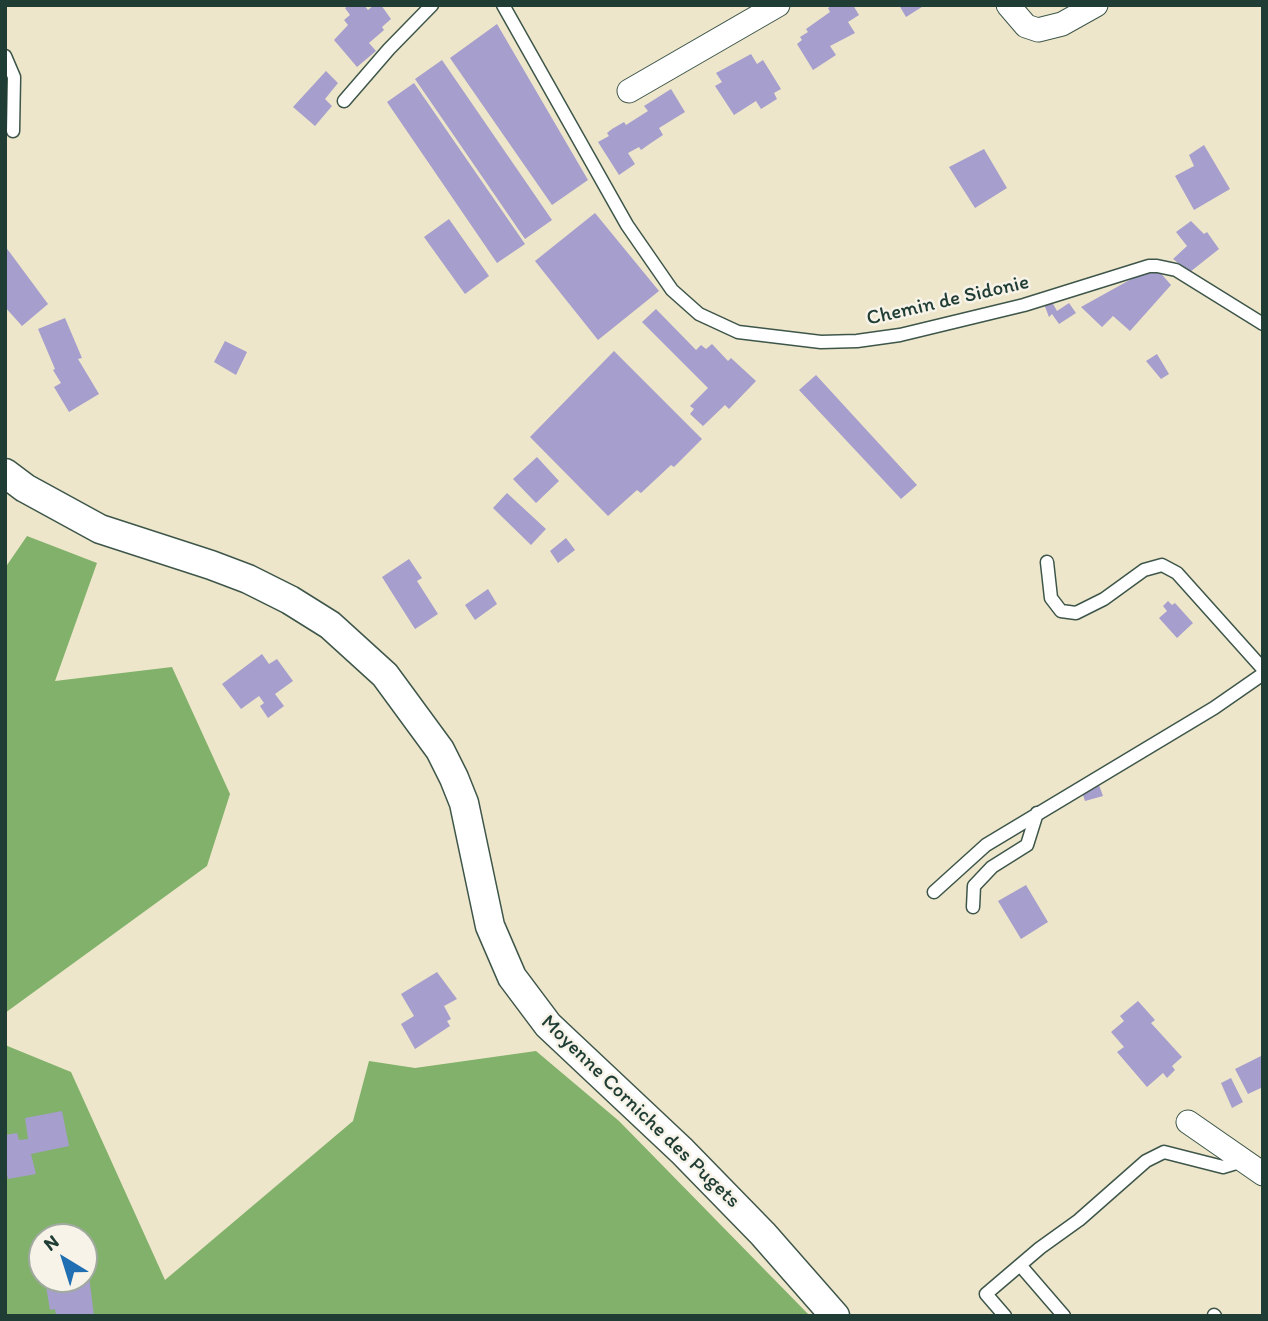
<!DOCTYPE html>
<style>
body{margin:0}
#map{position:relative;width:1268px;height:1321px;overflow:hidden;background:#ede6ca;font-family:Itim,sans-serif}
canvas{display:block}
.frame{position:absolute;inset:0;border:7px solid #1f3d34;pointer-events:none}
.north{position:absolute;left:28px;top:1223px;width:70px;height:70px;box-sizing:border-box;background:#f7f3e8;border:2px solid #a1aaa0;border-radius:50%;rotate:322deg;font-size:19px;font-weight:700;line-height:28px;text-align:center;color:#1f3d34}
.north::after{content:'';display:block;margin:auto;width:24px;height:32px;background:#1f6fb2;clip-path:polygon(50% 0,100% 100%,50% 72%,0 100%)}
</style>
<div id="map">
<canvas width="1268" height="1321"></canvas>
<div class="frame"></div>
<div class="north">N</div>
</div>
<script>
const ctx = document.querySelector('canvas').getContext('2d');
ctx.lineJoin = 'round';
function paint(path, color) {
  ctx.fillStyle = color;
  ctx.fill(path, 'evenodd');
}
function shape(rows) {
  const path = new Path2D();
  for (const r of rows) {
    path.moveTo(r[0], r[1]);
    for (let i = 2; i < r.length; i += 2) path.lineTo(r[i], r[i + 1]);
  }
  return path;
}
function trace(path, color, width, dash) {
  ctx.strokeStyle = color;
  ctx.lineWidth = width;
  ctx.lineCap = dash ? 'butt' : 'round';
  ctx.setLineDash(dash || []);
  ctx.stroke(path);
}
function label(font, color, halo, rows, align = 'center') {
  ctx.font = font + ' Itim,sans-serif';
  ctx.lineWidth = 5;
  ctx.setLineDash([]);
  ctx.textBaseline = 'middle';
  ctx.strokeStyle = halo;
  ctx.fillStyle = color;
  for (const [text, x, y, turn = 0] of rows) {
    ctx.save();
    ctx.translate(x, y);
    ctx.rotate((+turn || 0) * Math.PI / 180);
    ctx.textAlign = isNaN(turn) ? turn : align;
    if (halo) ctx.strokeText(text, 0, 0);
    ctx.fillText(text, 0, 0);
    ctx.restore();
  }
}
const forest = shape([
 [27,536,97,563,55,681,172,667,230,794,207,866,5,1013,5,568],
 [5,1045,71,1072,165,1280,353,1121,369,1061,415,1068,536,1051,619,1121,810,1316,5,1316],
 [42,1237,84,1237,84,1279,42,1279]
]);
const building = shape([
 [349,5,364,5,368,10,374,5,381,5,391,19,382,27,384,30,369,43,376,51,357,67,334,40,348,25,344,20,350,15,345,8],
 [833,5,853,5,859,15,848,22,855,33,830,46,836,55,813,70,797,44,802,40,800,37,808,32,806,29,830,12,828,8],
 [899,5,925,5,906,17],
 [497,24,588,180,552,205,450,58],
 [751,54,757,64,763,60,781,89,774,93,777,99,761,109,756,101,734,115,715,86,722,82,716,73],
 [442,60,552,220,525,239,415,79],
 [326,71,338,83,325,99,332,106,315,126,293,107],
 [414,83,525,244,497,263,387,102],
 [671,89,685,112,659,128,663,135,651,143,641,150,639,147,628,153,635,164,619,175,598,142,609,136,607,133,612,129,624,122,626,125,648,111,644,106],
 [1204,145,1230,189,1194,210,1175,176,1194,166,1189,155],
 [984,149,1007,188,975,208,949,167],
 [595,213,659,291,598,340,535,261],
 [449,219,489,276,465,294,424,237],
 [1191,221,1204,234,1207,232,1219,249,1190,272,1173,259,1187,246,1176,232],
 [5,246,48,304,22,326,5,307],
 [1158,270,1171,285,1130,331,1113,316,1102,327,1081,307,1135,277],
 [1052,302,1057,311,1069,303,1076,313,1059,324,1052,314,1049,317,1044,304],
 [656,309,696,350,701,345,706,349,712,344,728,361,731,358,756,381,729,409,725,405,703,426,690,414,694,409,690,406,708,388,642,322],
 [65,318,82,358,78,359,99,394,69,412,54,387,61,383,53,370,55,369,38,329],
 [225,341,247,352,236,375,214,362],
 [614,351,702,439,674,467,671,465,641,493,637,490,608,516,530,437],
 [1157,354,1169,374,1161,379,1146,361],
 [816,375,917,485,901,499,799,390],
 [537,457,559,481,536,503,513,479],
 [507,493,546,529,531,545,493,508],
 [566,538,575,550,558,563,550,551],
 [409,559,422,578,417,581,438,614,415,629,382,577],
 [488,589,497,604,475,620,465,605],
 [1168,601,1172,605,1175,603,1193,623,1177,638,1159,618,1167,611,1163,606],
 [262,654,269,664,277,659,293,681,275,694,284,706,268,718,260,706,264,703,259,696,241,709,222,684],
 [1099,785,1103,796,1085,801,1082,792],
 [1026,885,1048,922,1021,939,998,901],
 [437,972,457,999,444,1006,451,1019,447,1021,450,1026,415,1049,401,1024,414,1016,401,994],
 [1138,1001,1155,1020,1151,1023,1182,1057,1172,1066,1175,1070,1167,1078,1163,1073,1147,1087,1117,1052,1124,1047,1111,1032,1124,1021,1120,1016],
 [1263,1055,1263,1087,1248,1094,1235,1069],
 [1231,1078,1243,1102,1232,1108,1221,1083],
 [62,1111,69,1146,31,1154,36,1174,8,1179,5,1166,5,1135,17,1133,19,1140,28,1139,25,1118],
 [84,1276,89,1276,94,1316,56,1316,55,1309,50,1310,46,1286,69,1282,68,1279,84,1279]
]);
const service = shape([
 [503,5,627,225,672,290,699,314,738,332,821,342,857,341,900,335,1024,305,1149,266,1157,266,1176,270,1263,324],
 [5,56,14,77,13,131],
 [344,101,389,49,432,5],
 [1047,562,1051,598,1061,611,1076,613,1104,599,1144,570,1162,565,1177,573,1263,669],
 [934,892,986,845,1214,708,1263,674],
 [973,907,974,886,992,867,1027,845,1037,813],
 [1020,1265,1064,1316],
 [1214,1315,1215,1316],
 [1005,1316,986,1294,1040,1248,1079,1220,1146,1161,1164,1152,1223,1167,1243,1161]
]);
const minor = shape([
 [1008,5,1026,26,1038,30,1062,24,1096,5],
 [629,91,778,5],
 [1188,1122,1263,1174]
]);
const tertiary = shape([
 [5,473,25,488,100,529,211,565,248,579,290,600,330,625,385,675,440,750,454,778,464,803,490,926,512,977,548,1025,682,1151,763,1234,835,1316]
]);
const streetNames = [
 ["Chemin de Sidonie",948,301,-13],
 ["Moyenne Corniche des Pugets",640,1112,44]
];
paint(forest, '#81b16b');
paint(building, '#a69ecc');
trace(service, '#3e564a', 15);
trace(minor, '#3e564a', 25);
trace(tertiary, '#3e564a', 31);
trace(service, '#fff', 12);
trace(minor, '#fff', 23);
trace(tertiary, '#fff', 28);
label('21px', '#1f3d34', '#f7f3e8', streetNames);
</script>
